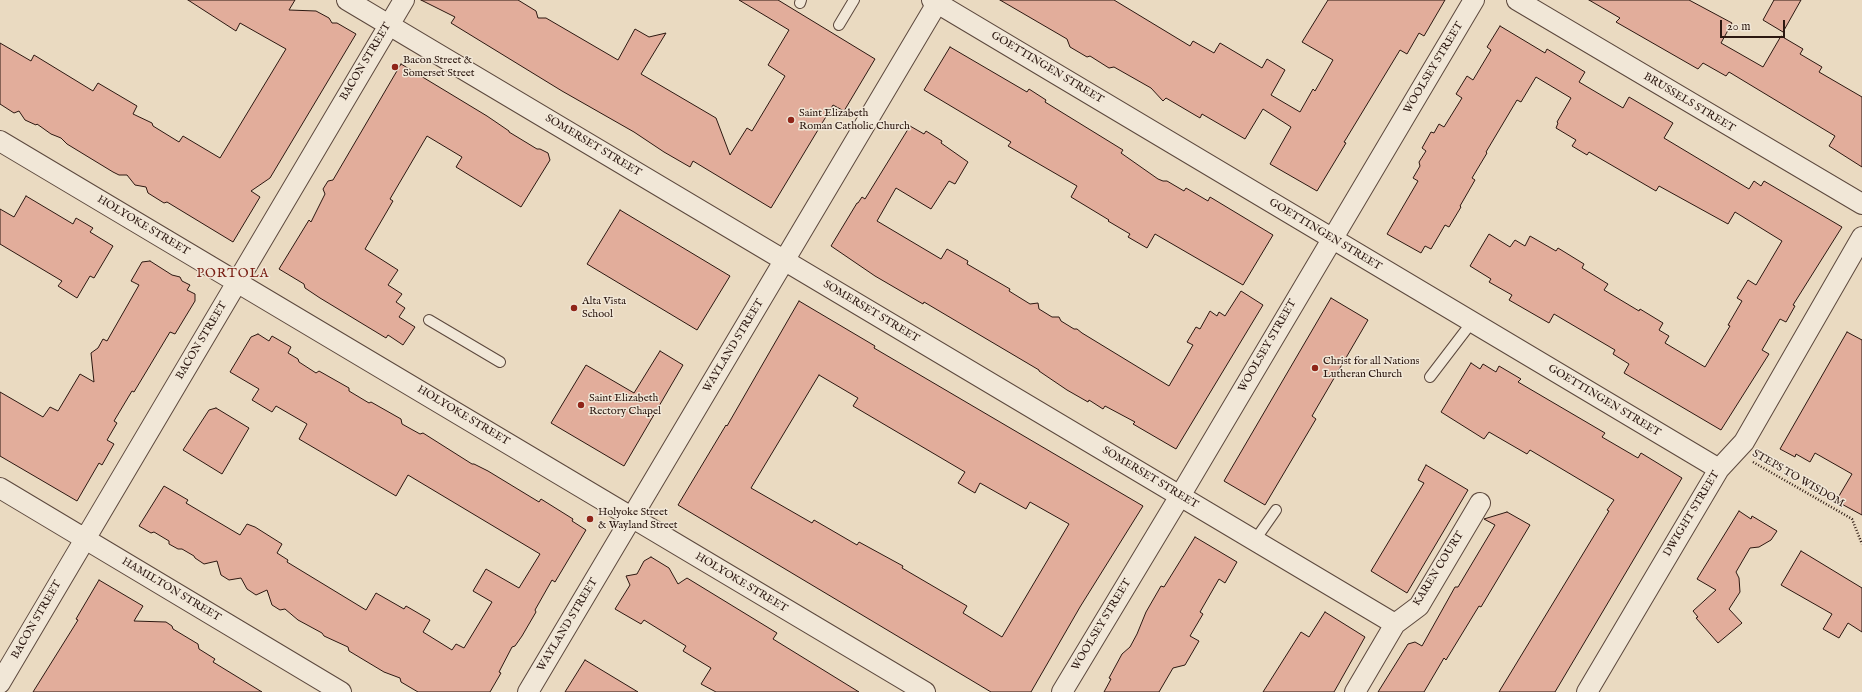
<!DOCTYPE html>
<style>
body{margin:0}
#map{position:relative;width:1862px;height:692px;overflow:hidden;background:#eadac1;font-family:"IM FELL English",serif}
canvas{display:block}
.scale{position:absolute;left:1720px;top:20px;width:65px;height:18px;box-sizing:border-box;border:2px solid #2c1811;border-top:0;padding-left:5px;font-size:12px;line-height:14px;white-space:nowrap;color:#2c1811;-webkit-text-stroke:3px #f1e7d7;paint-order:stroke}
</style>
<div id="map">
<canvas width="1862" height="692"></canvas>
<div class="scale">20 m</div>
</div>
<script>
const ctx = document.querySelector('canvas').getContext('2d');
ctx.lineJoin = 'round';
function paint(path, color) {
  ctx.fillStyle = color;
  ctx.fill(path, 'evenodd');
}
function shape(rows) {
  const path = new Path2D();
  for (const r of rows) {
    path.moveTo(r[0], r[1]);
    for (let i = 2; i < r.length; i += 2) path.lineTo(r[i], r[i + 1]);
  }
  return path;
}
function trace(path, color, width, dash) {
  ctx.strokeStyle = color;
  ctx.lineWidth = width;
  ctx.lineCap = dash ? 'butt' : 'round';
  ctx.setLineDash(dash || []);
  ctx.stroke(path);
}
function label(font, color, halo, rows, align = 'center') {
  ctx.font = font + ' "IM FELL English",serif';
  ctx.lineWidth = 3;
  ctx.setLineDash([]);
  ctx.textBaseline = 'middle';
  ctx.strokeStyle = halo;
  ctx.fillStyle = color;
  for (const [text, x, y, turn = 0] of rows) {
    ctx.save();
    ctx.translate(x, y);
    ctx.rotate((+turn || 0) * Math.PI / 180);
    ctx.textAlign = isNaN(turn) ? turn : align;
    if (halo) ctx.strokeText(text, 0, 0);
    ctx.fillText(text, 0, 0);
    ctx.restore();
  }
}
const building = shape([
 [188,0,295,0,289,10,316,11,329,18,332,23,337,23,356,34,270,178,251,191,260,197,233,242,167,202,164,203,148,193,146,187,135,185,127,175,119,175,113,172,67,144,61,138,51,134,37,124,36,125,25,120,19,111,14,113,0,104,0,43,31,61,34,55,93,91,98,83,137,106,133,114,152,123,153,126,179,142,183,136,220,158,286,49,240,23,236,31,188,0],
 [421,0,518,0,536,11,538,18,546,18,618,60,635,29,649,37,666,33,641,74,716,118,730,155,747,128,752,131,785,76,768,65,789,30,739,0,778,0,875,59,844,111,833,105,771,208,693,161,690,167,664,152,634,132,562,91,451,23,455,17,421,0],
 [1000,0,1114,0,1190,46,1193,41,1214,53,1220,43,1262,68,1267,59,1285,70,1271,95,1300,112,1313,89,1315,91,1333,60,1302,42,1328,0,1445,0,1424,36,1419,33,1407,54,1400,50,1346,139,1344,142,1346,143,1317,191,1270,164,1291,127,1263,109,1245,139,1202,114,1200,118,1166,98,1163,101,1151,88,1114,67,1109,68,1090,56,1087,57,1070,47,1067,39,1000,0],
 [1589,0,1689,0,1732,23,1721,43,1763,67,1781,36,1803,49,1800,54,1822,67,1819,72,1862,97,1862,167,1829,146,1835,136,1729,72,1726,76,1703,63,1698,69,1616,22,1620,18,1589,0],
 [1774,0,1801,0,1783,32,1763,20,1774,0],
 [1500,26,1545,53,1547,49,1585,72,1579,82,1623,108,1629,97,1673,123,1664,138,1749,189,1754,181,1761,186,1764,181,1842,227,1793,305,1795,306,1786,322,1780,319,1762,350,1769,354,1721,430,1624,373,1629,364,1613,354,1615,350,1554,314,1549,323,1509,300,1512,295,1489,282,1491,279,1470,266,1489,234,1510,247,1515,240,1525,246,1530,236,1556,251,1558,248,1584,264,1582,268,1608,284,1604,290,1639,311,1640,309,1663,323,1659,330,1669,336,1665,343,1705,367,1730,326,1728,325,1742,301,1737,298,1748,280,1756,285,1782,241,1735,212,1728,224,1659,186,1656,191,1589,152,1587,155,1572,146,1576,140,1556,128,1558,123,1557,122,1571,98,1536,77,1521,102,1517,100,1486,152,1487,153,1472,178,1475,180,1460,206,1461,207,1449,227,1445,225,1431,249,1425,246,1421,253,1387,234,1418,181,1413,178,1420,166,1419,162,1426,151,1422,148,1431,132,1434,133,1439,124,1444,127,1462,98,1456,94,1467,76,1473,80,1491,50,1487,47,1500,26],
 [950,47,1027,92,1029,89,1046,100,1045,102,1123,150,1121,153,1158,179,1163,181,1167,181,1184,191,1186,188,1208,201,1210,197,1273,235,1243,285,1155,234,1147,248,1128,237,1130,234,1108,221,1109,220,1071,197,1077,186,1008,146,1011,142,924,90,950,47],
 [401,64,487,116,509,131,509,132,537,149,540,149,548,153,550,160,521,207,456,167,462,157,427,136,390,199,393,201,365,249,398,270,388,285,402,294,396,302,405,308,399,317,415,327,403,345,388,335,386,338,320,298,305,288,304,284,279,269,309,220,311,222,325,194,323,189,328,181,333,180,401,64],
 [910,126,924,134,926,131,942,141,941,143,968,162,955,184,949,181,931,209,896,188,877,221,941,259,947,249,968,261,967,264,1010,289,1009,291,1030,304,1038,303,1039,309,1052,317,1059,317,1061,321,1074,329,1077,329,1082,333,1169,386,1193,345,1187,342,1196,327,1200,329,1210,311,1217,316,1219,312,1225,316,1241,291,1263,305,1176,449,1133,424,1135,422,1105,406,1103,409,1089,400,1088,402,1067,390,1039,371,1039,370,924,302,923,304,875,276,831,246,857,203,858,203,862,197,865,199,910,126],
 [26,196,73,224,76,218,93,228,90,232,113,246,94,278,90,276,77,298,58,286,62,281,0,244,0,209,14,217,26,196],
 [620,210,730,276,697,330,587,264,620,210],
 [150,261,172,275,180,277,182,281,190,285,187,290,195,294,195,301,175,334,170,332,134,392,132,391,114,421,117,423,107,440,114,444,102,465,99,463,77,501,0,456,0,392,43,417,50,407,58,411,80,374,94,382,91,353,98,348,103,339,107,341,139,285,131,281,142,262,150,261],
 [1331,298,1368,320,1312,416,1316,419,1265,505,1224,481,1331,298],
 [799,301,875,346,874,348,1143,506,1080,607,1031,692,991,692,678,505,726,425,727,426,799,301],
 [819,375,858,398,853,406,965,472,958,483,975,493,980,483,1026,509,1030,502,1069,524,1002,637,963,613,967,606,902,568,903,566,859,542,857,545,814,520,812,523,751,488,819,375],
 [1847,332,1862,340,1862,515,1836,501,1852,474,1815,453,1810,462,1796,454,1795,457,1780,449,1847,332],
 [258,334,269,341,272,336,291,347,288,353,298,359,299,362,316,373,319,371,349,388,349,391,369,403,371,402,401,419,402,424,420,434,423,433,472,464,474,464,488,471,539,502,541,499,573,519,572,521,586,530,555,582,552,580,535,610,536,612,522,636,515,646,512,647,499,672,501,673,490,692,418,692,401,682,400,678,384,672,349,651,348,647,324,636,322,633,298,620,285,609,280,610,272,605,267,590,256,595,247,589,241,578,229,580,221,575,217,561,204,564,195,558,194,556,182,549,178,549,169,544,169,541,154,532,151,533,139,526,164,486,188,500,186,503,240,535,247,524,255,527,282,544,277,553,288,560,287,562,366,610,376,593,404,609,406,606,430,620,423,632,452,650,456,644,464,648,492,602,473,591,486,569,519,588,540,554,408,475,396,496,299,439,307,424,276,406,272,412,252,400,259,389,230,372,251,337,258,334],
 [660,351,683,365,624,466,551,423,586,365,634,393,660,351],
 [1471,363,1480,369,1483,364,1496,372,1499,366,1521,379,1518,382,1605,433,1602,437,1638,458,1641,453,1682,478,1555,692,1499,692,1609,511,1607,510,1614,500,1530,450,1527,454,1489,432,1484,439,1441,412,1471,363],
 [216,408,249,428,222,474,183,450,209,410,216,408],
 [1426,465,1468,490,1407,593,1371,571,1424,483,1418,480,1426,465],
 [1739,511,1751,519,1752,516,1777,531,1771,540,1759,547,1750,548,1736,572,1739,578,1740,592,1729,609,1742,623,1718,643,1696,618,1698,617,1693,611,1716,590,1697,579,1739,511],
 [1507,512,1530,525,1481,607,1479,606,1446,660,1444,658,1424,692,1378,692,1408,644,1415,642,1422,646,1455,587,1458,587,1495,525,1484,519,1507,512],
 [1195,537,1237,562,1225,583,1219,579,1200,612,1203,614,1190,636,1199,641,1185,665,1173,668,1159,692,1104,692,1111,679,1109,678,1122,654,1130,647,1137,634,1146,612,1161,586,1164,587,1195,537],
 [1801,551,1862,588,1862,632,1848,623,1839,638,1823,629,1832,614,1781,585,1801,551],
 [651,557,669,568,678,584,687,578,777,633,773,639,859,692,716,692,701,684,711,668,683,651,686,646,644,620,641,624,615,609,630,585,626,576,637,574,644,561,651,557],
 [99,580,143,606,134,621,166,622,172,626,173,629,198,644,199,649,215,659,213,662,262,692,33,692,78,620,76,619,99,580],
 [1325,612,1365,637,1334,692,1263,692,1301,632,1309,637,1325,612],
 [585,660,638,692,565,692,585,660]
]);
const path = shape([
 [1753,462,1852,519,1862,544]
]);
const lane = shape([
 [800,3,801,0],
 [839,25,854,0],
 [429,320,500,362],
 [1430,377,1472,322],
 [1255,540,1276,510]
]);
const street = shape([
 [347,0,1395,624],
 [932,0,1719,469],
 [1517,0,1862,204],
 [0,141,925,692],
 [0,488,341,692],
 [0,683,404,0],
 [528,692,939,0],
 [1062,692,1180,496,1474,0],
 [1355,692,1395,624,1419,606,1480,503],
 [1587,692,1719,469,1744,442,1862,237]
]);
const markers = [
 [395,67,4,"#8f2418"],
 [791,120,4,"#8f2418"],
 [574,308,4,"#8f2418"],
 [1315,368,4,"#8f2418"],
 [581,405,4,"#8f2418"],
 [590,519,4,"#8f2418"]
];
const poiNames = [
 ["Bacon Street &",403,61],
 ["Somerset Street",403,74],
 ["Saint Elizabeth",799,114],
 ["Roman Catholic Church",799,127],
 ["Alta Vista",582,302],
 ["School",582,315],
 ["Christ for all Nations",1323,362],
 ["Lutheran Church",1323,375],
 ["Saint Elizabeth",589,399],
 ["Rectory Chapel",589,412],
 ["Holyoke Street",598,513],
 ["& Wayland Street",598,526]
];
const streetNames = [
 ["BACON STREET",366,62,-59],
 ["GOETTINGEN STREET",1047,68,31],
 ["WOOLSEY STREET",1434,68,-59],
 ["BRUSSELS STREET",1689,103,31],
 ["SOMERSET STREET",593,146,31],
 ["HOLYOKE STREET",143,226,31],
 ["GOETTINGEN STREET",1325,235,31],
 ["SOMERSET STREET",871,312,31],
 ["BACON STREET",202,341,-59],
 ["WAYLAND STREET",734,346,-59],
 ["WOOLSEY STREET",1268,346,-60],
 ["GOETTINGEN STREET",1604,401,31],
 ["HOLYOKE STREET",463,416,31],
 ["SOMERSET STREET",1150,478,31],
 ["STEPS TO WISDOM",1798,479,30],
 ["DWIGHT STREET",1692,514,-59],
 ["KAREN COURT",1439,569,-58],
 ["HOLYOKE STREET",741,583,31],
 ["HAMILTON STREET",171,590,31],
 ["BACON STREET",37,620,-60],
 ["WAYLAND STREET",568,625,-59],
 ["WOOLSEY STREET",1102,625,-59]
];
const quarterNames = [
 ["PORTOLA",233,274]
];
paint(building, '#e2ad9b');
trace(building, '#2c1811', 1);
trace(lane, '#5c483d', 12);
trace(street, '#5c483d', 22);
trace(path, '#2c1811', 2.5, [1, 2]);
trace(lane, '#f1e7d7', 10);
trace(street, '#f1e7d7', 20);
for (const [x, y, r, color] of markers) {
  const dot = new Path2D();
  dot.arc(x, y, r, 0, 2 * Math.PI);
  ctx.fillStyle = color;
  ctx.fill(dot);
  trace(dot, '#f1e7d7', 1.5);
}
label('11px', '#2c1811', '#f1e7d7', poiNames, 'left');
label('11px', '#2c1811', '#f1e7d7', streetNames);
ctx.letterSpacing = '1px';
label('13px', '#7a1f14', '#f1e7d7', quarterNames);
ctx.letterSpacing = '0px';
</script>
